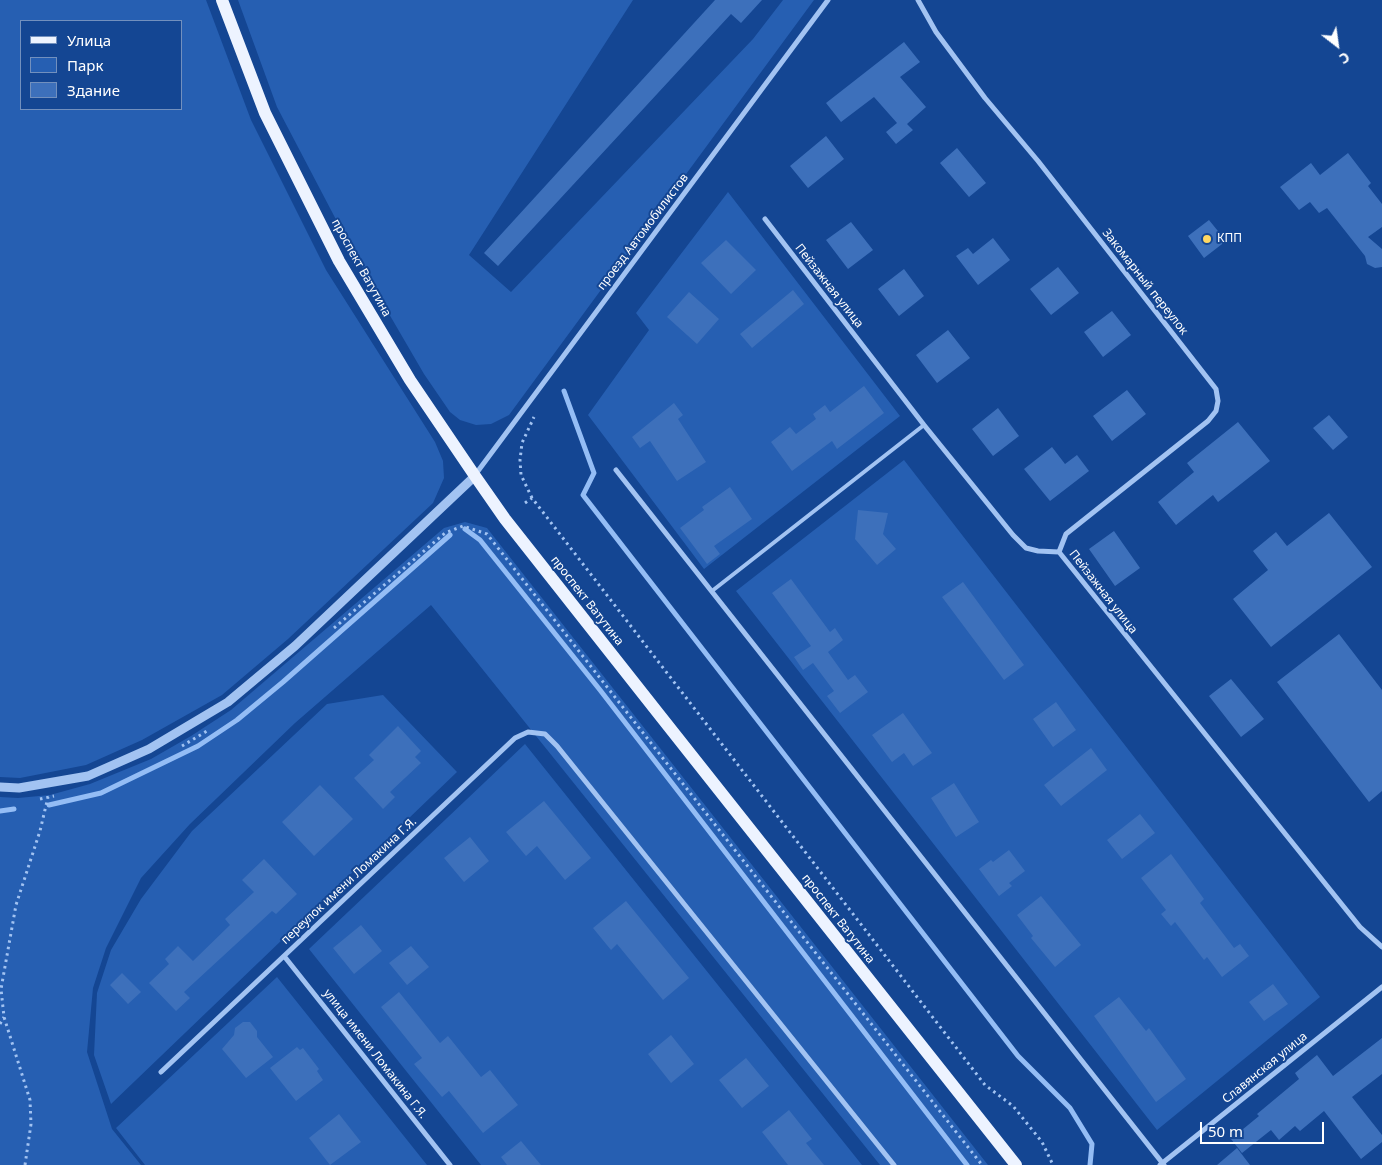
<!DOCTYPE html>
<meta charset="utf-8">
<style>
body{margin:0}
#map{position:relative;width:1382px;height:1165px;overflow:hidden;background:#144693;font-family:"Noto Sans",sans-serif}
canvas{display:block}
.legend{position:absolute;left:20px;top:20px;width:162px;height:90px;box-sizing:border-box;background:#144693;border:1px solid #7290be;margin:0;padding:6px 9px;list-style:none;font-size:15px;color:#fff}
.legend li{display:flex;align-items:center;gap:10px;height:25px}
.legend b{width:25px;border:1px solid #7290be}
.north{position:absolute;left:1312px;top:20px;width:50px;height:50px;-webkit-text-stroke:4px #144693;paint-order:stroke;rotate:150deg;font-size:14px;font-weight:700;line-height:20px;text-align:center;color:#fff}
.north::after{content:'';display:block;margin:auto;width:18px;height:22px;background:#fff;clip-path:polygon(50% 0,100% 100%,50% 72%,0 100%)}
.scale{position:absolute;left:1200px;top:1122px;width:124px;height:22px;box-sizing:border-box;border:2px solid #fff;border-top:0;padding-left:6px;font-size:15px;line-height:18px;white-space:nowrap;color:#fff;-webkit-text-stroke:4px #144693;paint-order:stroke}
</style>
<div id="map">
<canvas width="1382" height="1165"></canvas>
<ul class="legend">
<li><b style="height:6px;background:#edf3ff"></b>Улица</li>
<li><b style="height:14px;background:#265fb2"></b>Парк</li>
<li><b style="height:14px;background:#3d70bb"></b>Здание</li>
</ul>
<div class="north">С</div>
<div class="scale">50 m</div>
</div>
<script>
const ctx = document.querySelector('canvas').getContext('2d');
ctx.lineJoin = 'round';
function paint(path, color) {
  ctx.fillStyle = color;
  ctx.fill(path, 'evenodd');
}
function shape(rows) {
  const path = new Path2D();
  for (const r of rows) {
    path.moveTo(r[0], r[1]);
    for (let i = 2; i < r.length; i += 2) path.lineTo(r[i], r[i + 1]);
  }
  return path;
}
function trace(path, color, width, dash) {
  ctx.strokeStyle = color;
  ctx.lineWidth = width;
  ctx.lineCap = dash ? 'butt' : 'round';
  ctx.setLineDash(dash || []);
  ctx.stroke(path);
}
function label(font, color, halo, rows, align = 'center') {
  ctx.font = font + ' "Noto Sans",sans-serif';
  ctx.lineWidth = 4;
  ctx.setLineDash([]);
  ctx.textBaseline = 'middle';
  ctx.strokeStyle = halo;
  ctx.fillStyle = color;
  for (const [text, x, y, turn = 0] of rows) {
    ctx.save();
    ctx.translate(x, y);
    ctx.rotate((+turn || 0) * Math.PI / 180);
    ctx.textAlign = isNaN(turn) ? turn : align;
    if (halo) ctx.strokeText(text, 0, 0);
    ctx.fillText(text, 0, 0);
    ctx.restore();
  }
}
const green = shape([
 [0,0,206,0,251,120,326,270,435,442,443,461,444,478,433,503,288,639,222,695,142,740,86,765,20,778,0,777],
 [21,21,181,21,181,109,21,109],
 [238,0,633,0,469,255,511,292,753,39,783,0,814,0,509,415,491,424,476,425,460,420,450,412,424,374,353,252,277,107],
 [728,192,900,416,704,569,588,415,649,330,636,313],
 [904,460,1320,997,1157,1130,736,591],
 [465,522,487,528,988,1165,880,1165,431,605,295,723,190,824,141,878,106,948,93,988,87,1052,112,1129,141,1165,0,1165,0,797,18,798,50,795,90,784,151,759,191,736,231,710,444,528],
 [383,695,457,772,111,1104,94,1055,97,993,111,950,141,899,192,831,327,704],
 [525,744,862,1165,481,1165,309,949],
 [277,977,427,1165,145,1165,116,1128]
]);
const stream = shape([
 [564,391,594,473,583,495,1018,1056,1070,1108,1092,1144,1090,1165],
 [465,529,480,540,600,690,967,1165],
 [49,805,101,793,198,746,237,720,283,682,450,535],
 [0,811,14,809]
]);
const building = shape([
 [715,0,762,0,741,23,731,14,498,266,484,253],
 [904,42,920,62,900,77,926,107,907,124,913,130,896,144,886,132,897,123,874,97,841,122,826,103],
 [826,136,844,159,808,188,790,166],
 [957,148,986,183,969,197,940,163],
 [1348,153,1371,183,1368,186,1382,204,1382,227,1368,237,1382,249,1382,267,1375,268,1367,264,1365,256,1327,208,1319,213,1310,202,1299,210,1280,187,1311,163,1320,175],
 [1209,220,1226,241,1204,258,1188,236],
 [851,222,873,250,848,269,826,240],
 [993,238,1010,260,978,285,956,256,968,248,973,254],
 [726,240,756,270,731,294,701,263],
 [1058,267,1079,293,1051,315,1030,289],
 [904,269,924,296,899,316,878,289],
 [793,290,804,304,752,348,740,334],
 [689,292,719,319,697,344,667,317],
 [1112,311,1131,335,1103,357,1084,332],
 [948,330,970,358,937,383,916,355],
 [864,386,884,413,837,449,832,441,792,471,771,442,790,427,796,434,816,419,813,414,825,405,830,412],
 [1127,390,1146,414,1112,441,1093,416],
 [674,403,683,415,678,419,706,462,677,481,650,441,640,448,632,437],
 [998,408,1019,436,993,456,972,429],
 [1329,415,1348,437,1333,450,1313,428],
 [1238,422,1270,461,1218,502,1213,495,1176,525,1158,502,1194,472,1187,463],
 [1052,447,1065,464,1077,455,1089,471,1050,501,1024,469],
 [730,487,752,519,714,546,720,554,707,564,680,528,704,510,702,507],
 [858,510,888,513,883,534,896,549,877,565,855,539],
 [1329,513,1372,567,1271,647,1233,599,1268,570,1253,551,1276,532,1287,546],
 [1114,531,1140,568,1115,586,1089,549],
 [791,579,830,632,835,628,843,640,828,652,848,680,855,675,868,692,840,713,827,696,834,691,813,663,803,670,794,657,811,646,772,593],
 [963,582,1024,665,1004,680,942,597],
 [1339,634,1382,690,1382,791,1369,802,1277,682],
 [1231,679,1264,719,1241,737,1209,696],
 [1056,702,1076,730,1053,747,1033,719],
 [903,713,932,753,913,766,904,753,892,762,872,735],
 [398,726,421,751,415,757,421,763,390,792,395,797,383,809,354,778,374,760,369,755],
 [1091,748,1107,770,1061,806,1044,785],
 [954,783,979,822,956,837,931,798],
 [320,785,353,819,314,856,282,822],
 [544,801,591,858,565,880,537,846,526,856,506,832],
 [1140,814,1155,833,1122,859,1107,840],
 [470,837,489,861,464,882,444,858],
 [1009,850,1025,871,1009,883,1012,886,999,896,979,869,991,860,993,862],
 [1171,854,1204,899,1200,903,1234,948,1240,944,1249,956,1222,977,1207,957,1204,960,1175,922,1171,926,1161,914,1166,910,1141,878],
 [264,859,297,894,276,914,272,911,184,992,190,998,176,1011,149,983,169,964,165,959,178,946,193,961,230,925,225,919,254,892,242,880],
 [1041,896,1081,945,1055,967,1031,938,1033,936,1017,915],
 [626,901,689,978,663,1000,617,944,611,950,593,928],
 [361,925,382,951,354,974,333,948],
 [411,946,429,967,407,985,389,963],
 [122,973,141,992,128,1004,110,985],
 [1273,984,1288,1004,1264,1021,1249,1002],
 [399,992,440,1043,448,1036,481,1077,490,1070,518,1105,483,1133,449,1091,442,1097,414,1064,422,1058,381,1007],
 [1119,997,1146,1031,1149,1028,1186,1079,1156,1102,1094,1016],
 [243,1022,250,1022,257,1031,257,1037,273,1057,246,1078,222,1049,234,1035,235,1028],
 [671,1035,694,1064,671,1083,648,1054],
 [1382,1038,1382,1074,1352,1097,1382,1135,1382,1142,1361,1159,1324,1111,1300,1131,1295,1126,1279,1140,1271,1130,1242,1153,1231,1139,1259,1116,1257,1114,1299,1079,1295,1073,1317,1055,1333,1076],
 [297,1047,300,1050,303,1048,319,1069,317,1071,323,1080,296,1101,270,1068],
 [746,1058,769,1086,742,1108,719,1080],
 [789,1110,812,1139,806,1143,824,1165,788,1165,762,1132],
 [339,1114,361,1142,330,1165,309,1138],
 [521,1141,541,1165,507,1165,501,1157],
 [1237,1148,1250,1165,1217,1165]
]);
const path = shape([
 [532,498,521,475,520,460,522,443,534,417],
 [525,503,532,498,985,1085,1013,1106,1042,1142,1053,1165],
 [334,628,445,533,463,526,487,534,982,1165],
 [182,746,207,731],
 [40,799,54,796],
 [0,1024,4,1017],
 [25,1165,31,1124,30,1100,4,1017,1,989,16,905,40,831,48,797]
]);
const service = shape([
 [712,591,924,425]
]);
const minor = shape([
 [918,0,936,32,985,98,1038,161,1216,389,1218,401,1216,411,1208,421,1066,534,1059,552],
 [765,219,924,425,1013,535,1026,548,1038,551,1059,552,1360,927,1382,947],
 [616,470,1164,1165],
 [475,475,828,0],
 [284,956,450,1165],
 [161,1072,515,738,528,732,545,734,557,746,894,1165],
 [1160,1165,1382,987]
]);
const tertiary = shape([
 [0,787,19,788,88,776,149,749,228,702,295,646,475,476]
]);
const primary = shape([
 [222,0,265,113,339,261,410,380,475,476,505,519,658,713,1016,1165]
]);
const markers = [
 [1207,239,5,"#ffd863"]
];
const streetNames = [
 ["проезд Автомобилистов",643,232,-53],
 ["проспект Ватутина",361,268,61],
 ["Закомарный переулок",1145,282,52],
 ["Пейзажная улица",829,286,52],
 ["Пейзажная улица",1103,592,52],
 ["проспект Ватутина",587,601,52],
 ["переулок имени Ломакина Г.Я.",349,881,-43],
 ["проспект Ватутина",838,919,52],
 ["улица имени Ломакина Г.Я.",375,1054,52],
 ["Славянская улица",1265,1068,-39]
];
const poiNames = [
 ["КПП",1217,239]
];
paint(green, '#265fb2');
trace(stream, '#94bdf5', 5);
paint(building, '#3d70bb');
trace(path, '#a2c3f2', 3, [2.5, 4]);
trace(service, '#a2c3f2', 4);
trace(minor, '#a2c3f2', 5);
trace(tertiary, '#a2c3f2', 9);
trace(primary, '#edf3ff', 12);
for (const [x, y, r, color] of markers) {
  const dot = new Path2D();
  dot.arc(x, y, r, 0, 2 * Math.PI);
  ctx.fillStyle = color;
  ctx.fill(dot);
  trace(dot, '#144693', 2);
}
label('12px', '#fff', '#144693', streetNames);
label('12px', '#fff', '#144693', poiNames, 'left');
</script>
